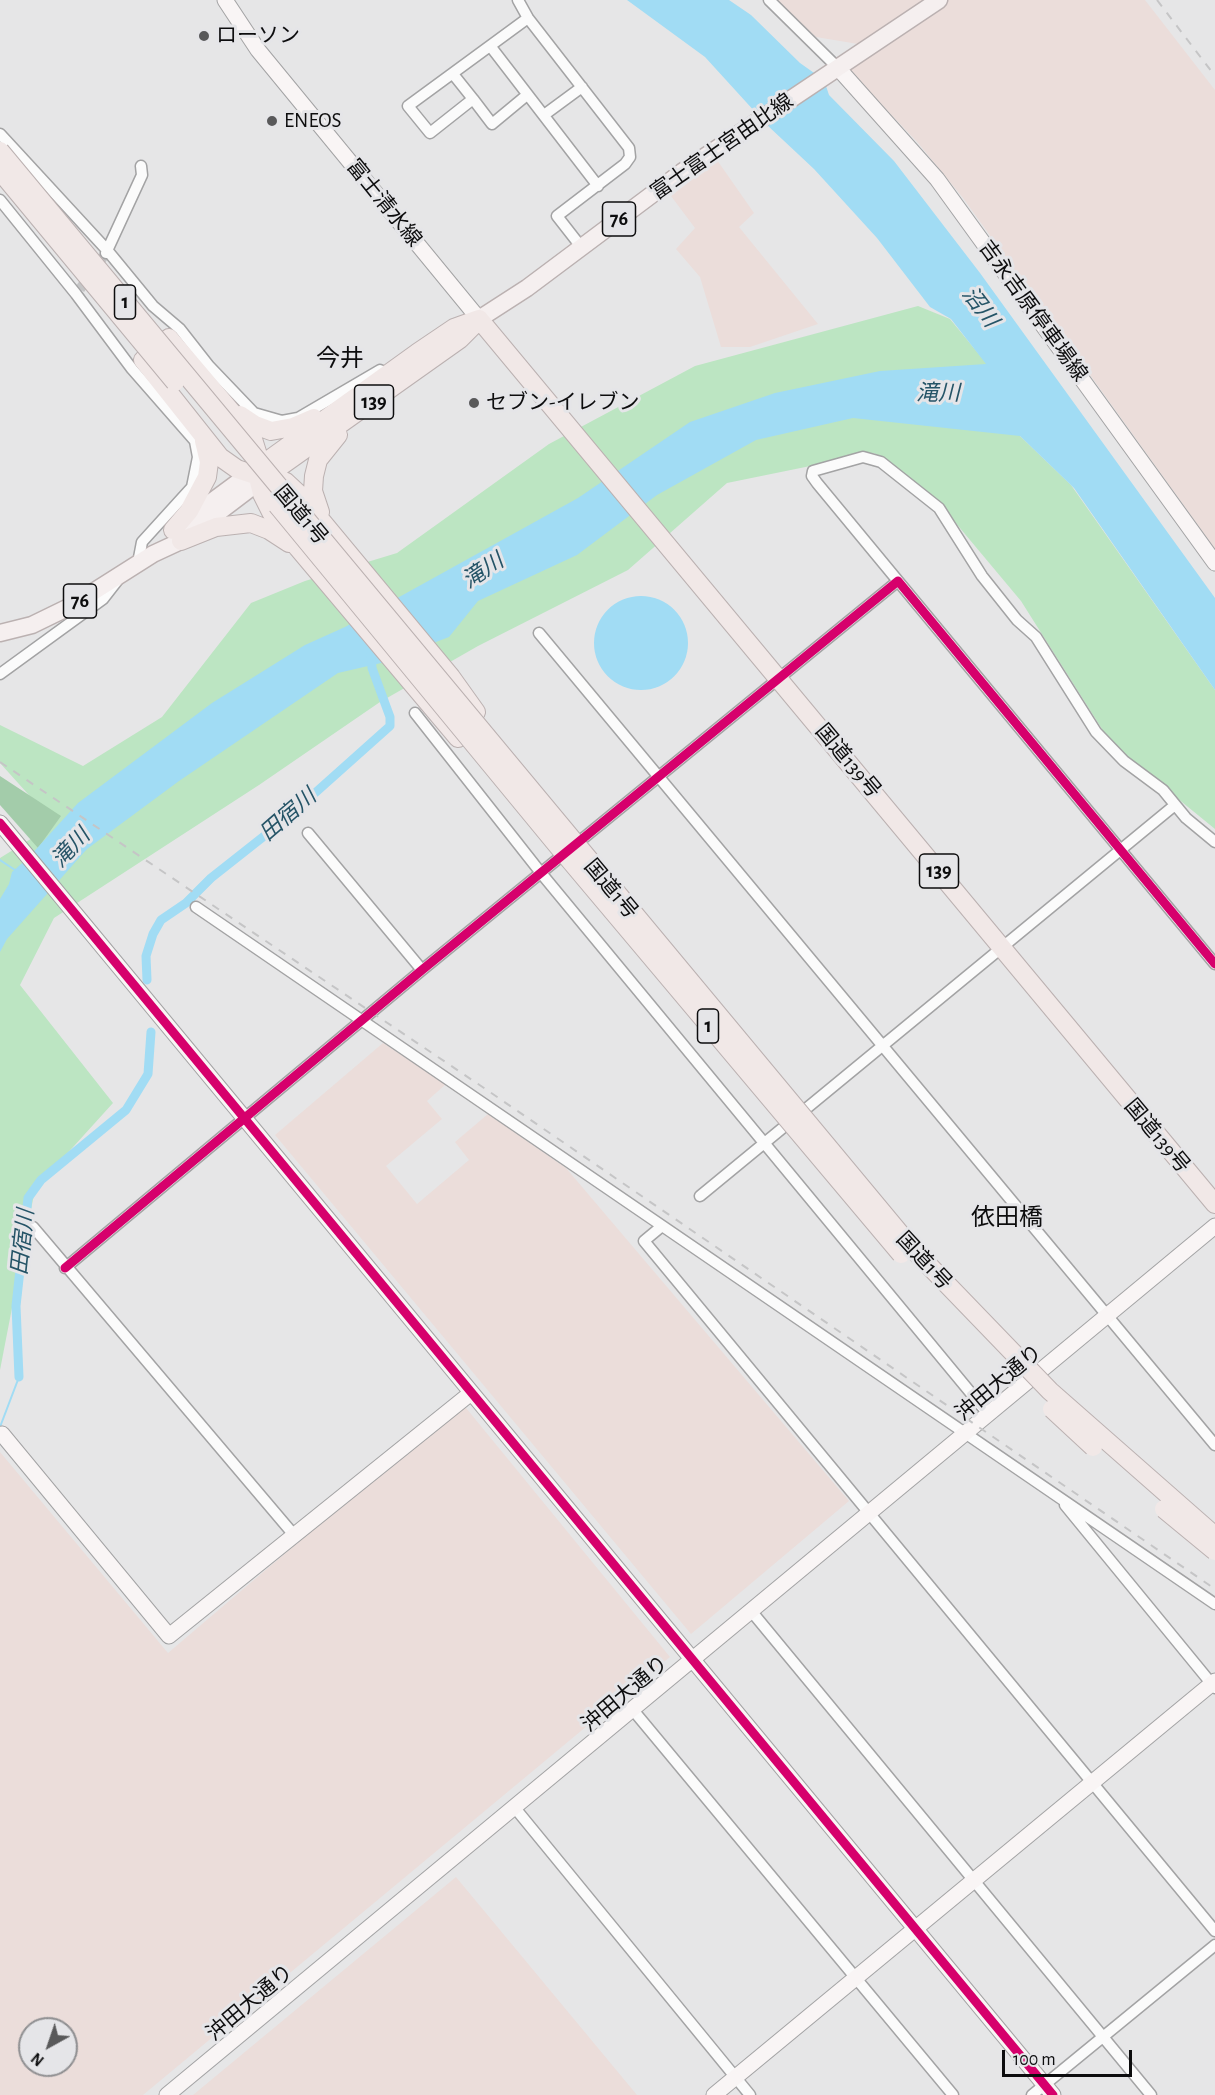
<!DOCTYPE html>
<meta charset="utf-8">
<style>
body{margin:0}
#map{position:relative;width:1215px;height:2095px;overflow:hidden;background:#e6e6e7;font-family:"Alegreya Sans",sans-serif}
canvas{display:block}
.north{position:absolute;left:18px;top:2017px;width:60px;height:60px;box-sizing:border-box;background:#e5e5e8;border:2px solid #8f8f91;border-radius:50%;rotate:220deg;font-size:16px;font-weight:700;line-height:24px;text-align:center;color:#0d0d0e}
.north::after{content:'';display:block;margin:auto;width:21px;height:27px;background:#59595a;clip-path:polygon(50% 0,100% 100%,50% 72%,0 100%)}
.scale{position:absolute;left:1002px;top:2050px;width:130px;height:27px;box-sizing:border-box;border:3px solid #0d0d0e;border-top:0;padding-left:8px;font-size:18px;line-height:21px;white-space:nowrap;color:#0d0d0e;-webkit-text-stroke:4px #e5e5e8;paint-order:stroke}
</style>
<div id="map">
<canvas width="1215" height="2095"></canvas>
<div class="north">N</div>
<div class="scale">100 m</div>
</div>
<script>
const ctx = document.querySelector('canvas').getContext('2d');
ctx.lineJoin = 'round';
function paint(path, color) {
  ctx.fillStyle = color;
  ctx.fill(path, 'evenodd');
}
function shape(rows) {
  const path = new Path2D();
  for (const r of rows) {
    if (r.length === 3) {
      path.moveTo(r[0] + r[2], r[1]);
      path.arc(r[0], r[1], r[2], 0, 2 * Math.PI);
      continue;
    }
    path.moveTo(r[0], r[1]);
    for (let i = 2; i < r.length; i += 2) path.lineTo(r[i], r[i + 1]);
  }
  return path;
}
function trace(path, color, width, dash) {
  ctx.strokeStyle = color;
  ctx.lineWidth = width;
  ctx.lineCap = dash ? 'butt' : 'round';
  ctx.setLineDash(dash || []);
  ctx.stroke(path);
}
function label(font, color, halo, rows, align = 'center') {
  ctx.font = font + ' "Alegreya Sans","Noto Sans JP",sans-serif';
  ctx.lineWidth = 6;
  ctx.setLineDash([]);
  ctx.textBaseline = 'middle';
  ctx.strokeStyle = halo;
  ctx.fillStyle = color;
  for (const [text, x, y, turn = 0] of rows) {
    ctx.save();
    ctx.translate(x, y);
    ctx.rotate((+turn || 0) * Math.PI / 180);
    ctx.textAlign = isNaN(turn) ? turn : align;
    if (halo) ctx.strokeText(text, 0, 0);
    ctx.fillText(text, 0, 0);
    ctx.restore();
  }
}
const industrial = shape([
 [776,0,932,0,858,44,816,37],
 [948,0,1145,0,1215,90,1215,549,963,198,918,143,848,69],
 [717,160,754,213,739,227,818,324,750,347,721,347,700,277,676,249,695,228,671,196],
 [383,1043,446,1084,427,1101,442,1119,386,1166,417,1204,469,1160,455,1142,488,1114,566,1168,849,1501,691,1634,275,1135],
 [462,1403,670,1657,143,2095,0,2095,0,1452,168,1653],
 [30,2029,66,2029,66,2065,30,2065],
 [456,1877,637,2095,193,2095]
]);
const green = shape([
 [918,306,950,319,987,364,1020,436,1071,485,1215,690,1215,829,1112,745,1021,601,934,497,874,453,727,483,628,570,478,646,380,702,259,785,54,918,20,985,113,1103,35,1189,0,1370,0,858,55,824,0,763,0,725,83,766,162,717,251,603,305,581,397,553,549,444,695,366]
]);
const forest = shape([
 [0,776,61,816,38,848,0,805]
]);
const water = shape([
 [627,0,729,0,751,15,800,63,824,80,829,95,894,161,980,273,1215,598,1215,690,1074,488,1020,436,853,418,756,440,657,495,577,555,478,601,449,637,381,663,338,673,179,781,87,849,7,939,0,952,0,899,9,884,12,872,29,857,78,803,212,703,305,645,345,627,578,498,690,422,775,393,880,371,986,364,951,319,930,307,877,238,814,169,767,125,705,57],
 [641,643,47]
]);
const stream = shape([
 [0,860,15,870],
 [0,1427,19,1377]
]);
const canal = shape([
 [147,980,146,956,153,934,161,920,186,903,211,878,287,818,390,726,390,717,372,668,371,653],
 [19,1377,16,1306,28,1198,41,1180,126,1110,148,1074,151,1032]
]);
const streetTunnel = shape([
 [80,289,106,253]
]);
const street = shape([
 [518,0,528,18,629,148,630,157,625,164,557,216,582,248],
 [769,0,838,68],
 [491,47,598,186],
 [453,74,473,99,430,133,408,106,528,18],
 [473,99,492,124,527,95],
 [544,115,582,87],
 [0,134,107,250,153,306,180,329,209,366,254,413,282,421,298,418,380,370],
 [0,200,76,294,132,369,195,441,198,457,192,487,142,542,138,563],
 [106,253,142,175,141,166],
 [898,581,817,483,812,476,813,471,863,457,881,462,939,508,982,576,1017,620,1036,637,1096,732,1124,761,1163,790,1186,818,1215,842],
 [539,633,1215,1445],
 [0,674,103,599,117,581],
 [415,713,541,873,989,1415],
 [308,833,422,970],
 [196,907,1215,1604],
 [700,1196,1175,805],
 [662,1226,644,1241,1215,1931],
 [33,1227,294,1535],
 [65,1268,422,970,898,581,1215,964],
 [1065,1505,1215,1688],
 [752,1612,1151,2095],
 [633,1710,953,2095],
 [515,1808,750,2095],
 [1032,2095,1215,1945]
]);
const secondary = shape([
 [225,0,258,50,479,319],
 [838,68,937,179,1215,563],
 [0,823,1053,2095],
 [2,1434,169,1636,471,1393],
 [167,2095,1215,1226],
 [714,2095,1215,1681]
]);
const primary = shape([
 [479,319,527,288,682,172,939,0],
 [183,523,256,469],
 [0,633,32,625,71,606,153,554,181,541,264,478]
]);
const highway = shape([
 [479,319,1215,1204],
 [169,338,252,436,261,465],
 [143,360,220,457,237,469,264,478],
 [240,415,255,425,271,431,293,427,314,418],
 [256,469,262,494,271,512,298,548,458,738],
 [256,469,417,353,454,328,479,319],
 [272,476,286,482,300,495,451,677,476,712],
 [264,478,460,339,474,325],
 [320,512,313,491,314,476,318,460,338,435],
 [173,530,189,511,207,477,209,462,204,441],
 [181,541,216,527,251,523,269,530,289,543]
]);
const rail = shape([
 [1157,0,1215,76],
 [0,762,484,1088,1215,1589]
]);
const highwayBridge = shape([
 [0,151,912,1248,1050,1391,1215,1536],
 [0,171,175,382],
 [277,505,557,845,901,1254],
 [1052,1409,1093,1447],
 [1164,1509,1215,1551]
]);
const cycleway = shape([
 [0,823,1053,2095],
 [65,1268,422,970,898,581,1215,964]
]);
const markers = [
 [204,36,6,"#59595a"],
 [272,121,6,"#59595a"],
 [474,403,6,"#59595a"]
];
const shields = [
 [619,219,33],
 [125,302,21],
 [374,402,39],
 [80,601,33],
 [939,871,39],
 [708,1026,21]
];
const shieldNames = [
 ["76",619,219],
 ["1",125,302],
 ["139",374,402],
 ["76",80,601],
 ["139",939,871],
 ["1",708,1026]
];
const poiNames = [
 ["ローソン",216,36],
 ["ENEOS",284,121],
 ["セブン-イレブン",486,403]
];
const streetNames = [
 ["富士富士宮由比線",722,147,-35],
 ["富士清水線",384,203,51],
 ["吉永吉原停車場線",1033,311,54],
 ["国道1号",301,515,50],
 ["国道139号",848,761,50],
 ["国道1号",611,889,50],
 ["国道139号",1157,1136,50],
 ["国道1号",924,1261,47],
 ["沖田大通り",999,1383,-40],
 ["沖田大通り",625,1694,-40],
 ["沖田大通り",250,2003,-40]
];
const waterNames = [
 ["沼川",980,307,53],
 ["滝川",938,393],
 ["滝川",483,571,-34],
 ["田宿川",288,815,-41],
 ["滝川",71,848,-47],
 ["田宿川",23,1242,-84]
];
const quarterNames = [
 ["今井",340,359],
 ["依田橋",1007,1218]
];
paint(industrial, '#ebddda');
paint(green, '#bce5c2');
paint(forest, '#a3ccaa');
paint(water, '#a1dcf4');
trace(stream, '#a1dcf4', 2);
trace(canal, '#a1dcf4', 9);
trace(streetTunnel, '#c5c5c6', 10, [10, 5]);
trace(street, '#a3a3a4', 13);
trace(secondary, '#a3a3a4', 17);
trace(primary, '#bbb1b1', 19);
trace(highway, '#bbb1b1', 20);
trace(street, '#fbfbfb', 10);
trace(secondary, '#f9f5f5', 15);
trace(primary, '#f5efef', 16);
trace(highway, '#f1e8e7', 18);
trace(rail, '#c5c5c6', 2, [8, 8]);
trace(highwayBridge, '#bbb1b1', 20, []);
trace(highwayBridge, '#f1e8e7', 18);
trace(cycleway, '#d6006c', 9);
for (const [x, y, r, color] of markers) {
  const dot = new Path2D();
  dot.arc(x, y, r, 0, 2 * Math.PI);
  ctx.fillStyle = color;
  ctx.fill(dot);
  trace(dot, '#e5e5e8', 2);
}
for (const [x, y, w] of shields) {
  const box = new Path2D();
  box.roundRect(x - w / 2, y - 17, w, 34, 4.5);
  ctx.fillStyle = '#e5e5e8';
  ctx.fill(box);
  trace(box, '#0d0d0e', 1.5);
}
label('bold 20px', '#0d0d0e', null, shieldNames);
label('21px', '#0d0d0e', '#e5e5e8', poiNames, 'left');
label('21px', '#0d0d0e', '#e5e5e8', streetNames);
label('italic 22px', '#255467', '#e5e5e8', waterNames);
label('24px', '#0d0d0e', '#e5e5e8', quarterNames);
</script>
